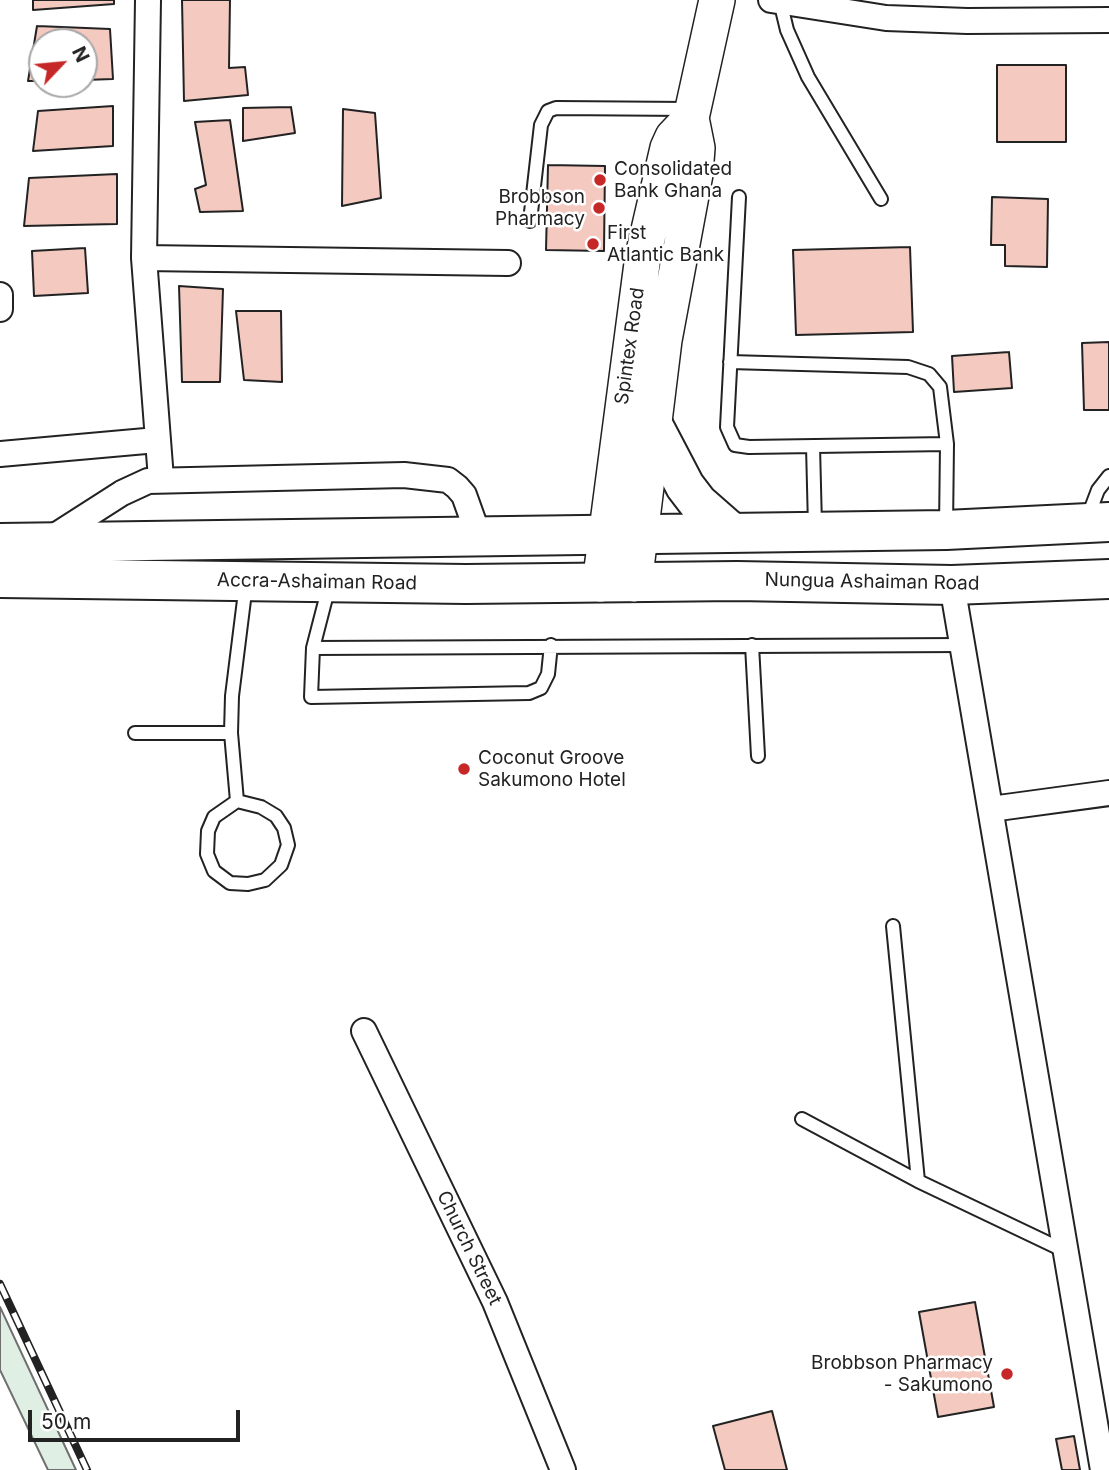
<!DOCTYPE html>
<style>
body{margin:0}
#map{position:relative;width:1109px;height:1470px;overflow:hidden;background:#fff;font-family:Inter,sans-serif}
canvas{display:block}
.north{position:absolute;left:28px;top:28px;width:70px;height:70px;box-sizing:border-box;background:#fff;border:2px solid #a7a7a7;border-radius:50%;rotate:64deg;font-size:19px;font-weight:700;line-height:28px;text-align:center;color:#222}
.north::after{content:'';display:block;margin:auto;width:24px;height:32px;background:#c62828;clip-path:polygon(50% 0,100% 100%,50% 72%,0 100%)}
.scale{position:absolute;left:28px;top:1410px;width:212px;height:32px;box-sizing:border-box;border:4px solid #222;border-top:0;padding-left:9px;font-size:21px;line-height:24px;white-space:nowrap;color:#222;-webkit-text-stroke:5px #fff;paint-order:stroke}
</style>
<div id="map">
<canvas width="1109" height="1470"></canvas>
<div class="north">N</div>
<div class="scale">50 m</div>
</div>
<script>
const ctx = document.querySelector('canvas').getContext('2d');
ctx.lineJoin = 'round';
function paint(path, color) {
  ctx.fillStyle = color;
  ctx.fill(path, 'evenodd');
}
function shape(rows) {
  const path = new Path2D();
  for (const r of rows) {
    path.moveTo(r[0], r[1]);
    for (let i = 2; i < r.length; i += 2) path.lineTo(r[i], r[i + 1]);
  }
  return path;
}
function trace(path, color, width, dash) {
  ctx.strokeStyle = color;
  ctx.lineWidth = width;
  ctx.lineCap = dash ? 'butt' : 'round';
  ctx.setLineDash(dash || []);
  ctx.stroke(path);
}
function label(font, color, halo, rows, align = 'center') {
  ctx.font = font + ' Inter,sans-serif';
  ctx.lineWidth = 5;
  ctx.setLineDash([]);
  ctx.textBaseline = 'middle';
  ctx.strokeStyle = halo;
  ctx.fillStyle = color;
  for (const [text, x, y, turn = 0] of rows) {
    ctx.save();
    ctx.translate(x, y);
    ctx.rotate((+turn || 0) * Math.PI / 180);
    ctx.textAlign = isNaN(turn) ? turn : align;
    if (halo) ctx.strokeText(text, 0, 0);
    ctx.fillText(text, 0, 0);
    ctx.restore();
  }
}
const green = shape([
 [0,1307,76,1470,48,1470,0,1370,0,1307]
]);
const building = shape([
 [33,0,114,0,114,4,33,10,33,0],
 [182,0,230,0,229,68,245,67,248,95,184,101,182,0],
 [37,26,110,29,113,79,84,80,84,42,42,42,42,81,28,81,37,26],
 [997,65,1066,65,1066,142,997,142,997,65],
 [113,106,113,146,33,151,38,111,113,106],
 [291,107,295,133,243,141,243,108,291,107],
 [343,109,375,113,381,198,342,206,343,109],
 [230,120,243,211,200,212,195,189,206,185,195,122,230,120],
 [548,165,605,166,604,251,546,250,548,165],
 [117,174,117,224,24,226,29,178,117,174],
 [992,197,1048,199,1047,267,1005,266,1005,245,991,245,992,197],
 [910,247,913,332,796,335,793,250,910,247],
 [85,248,88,293,34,296,32,251,85,248],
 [179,286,223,289,220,382,182,382,179,286],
 [236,311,281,311,282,382,244,380,236,311],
 [1109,342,1109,410,1084,410,1082,343,1109,342],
 [1009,352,1012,388,954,392,952,356,1009,352],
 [975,1302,994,1407,938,1417,919,1312,975,1302],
 [772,1411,787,1470,725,1470,713,1426,772,1411],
 [1074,1436,1080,1470,1062,1470,1056,1439,1074,1436]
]);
const service = shape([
 [780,1,787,30,808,77,881,199],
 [739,197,727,427,735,445,749,447,947,444,946,528],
 [530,221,541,125,548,111,556,108,689,109],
 [730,362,908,367,929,374,940,387,947,444],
 [813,446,815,526],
 [1087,519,1098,490,1109,476],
 [329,586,313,648,311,697,529,693,541,688,548,674,551,645],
 [752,645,758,756],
 [313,648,963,645],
 [135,733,231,733],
 [237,801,261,807,276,816,284,828,288,845,281,865,265,880,248,884,230,883,214,871,207,854,208,831,214,817,237,801],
 [237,801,231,733,232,696,246,584],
 [893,926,918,1181],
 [802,1119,918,1181,1067,1252]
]);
const minor = shape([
 [148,0,144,258,508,263],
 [771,0,886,18,967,21,1109,20],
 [144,258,161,479],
 [0,295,0,309],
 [0,454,157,440],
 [47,541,122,493,148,481,404,475,448,480,457,487,464,495,479,537],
 [952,585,1103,1470],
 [991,809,1109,793],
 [364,1031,495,1302,563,1470]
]);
const secondary = shape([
 [600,584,643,256,668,148,673,137,691,118],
 [634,584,664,340,695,174,697,148,691,118,717,0]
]);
const primary = shape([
 [652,423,685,486,698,503,731,532],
 [0,543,946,530,1109,522],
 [0,578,466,584,737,581,952,585,1109,579]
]);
const rail = shape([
 [0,1284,87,1470]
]);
const markers = [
 [600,180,7,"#c62828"],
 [599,208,7,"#c62828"],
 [593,244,7,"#c62828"],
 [464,769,7,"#c62828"],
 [1007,1374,7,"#c62828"]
];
const poiNames = [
 ["Consolidated",614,169],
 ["Bank Ghana",614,191],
 ["Brobbson",585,197,"right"],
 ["Pharmacy",585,219,"right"],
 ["First",607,233],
 ["Atlantic Bank",607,255],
 ["Coconut Groove",478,758],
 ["Sakumono Hotel",478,780],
 ["Brobbson Pharmacy",993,1363,"right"],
 ["- Sakumono",993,1385,"right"]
];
const streetNames = [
 ["Spintex Road",630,346,-82],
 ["Accra-Ashaiman Road",317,582,1],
 ["Nungua Ashaiman Road",872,582,1],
 ["Church Street",469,1248,64]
];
paint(green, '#e0efe3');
trace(green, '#6f6f6f', 2);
paint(building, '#f3c9c0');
trace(building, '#222', 2);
trace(service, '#222', 16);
trace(minor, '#222', 28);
trace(secondary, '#222', 38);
trace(primary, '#222', 42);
trace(service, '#fff', 12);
trace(minor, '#fff', 24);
trace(secondary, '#fff', 35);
trace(primary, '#fff', 38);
trace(rail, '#222', 8);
trace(rail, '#fff', 5, [16]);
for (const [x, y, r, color] of markers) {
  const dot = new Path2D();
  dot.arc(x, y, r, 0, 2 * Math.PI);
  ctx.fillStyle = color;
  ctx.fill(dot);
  trace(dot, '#fff', 2.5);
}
label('19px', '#222', '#fff', poiNames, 'left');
label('19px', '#222', '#fff', streetNames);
</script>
